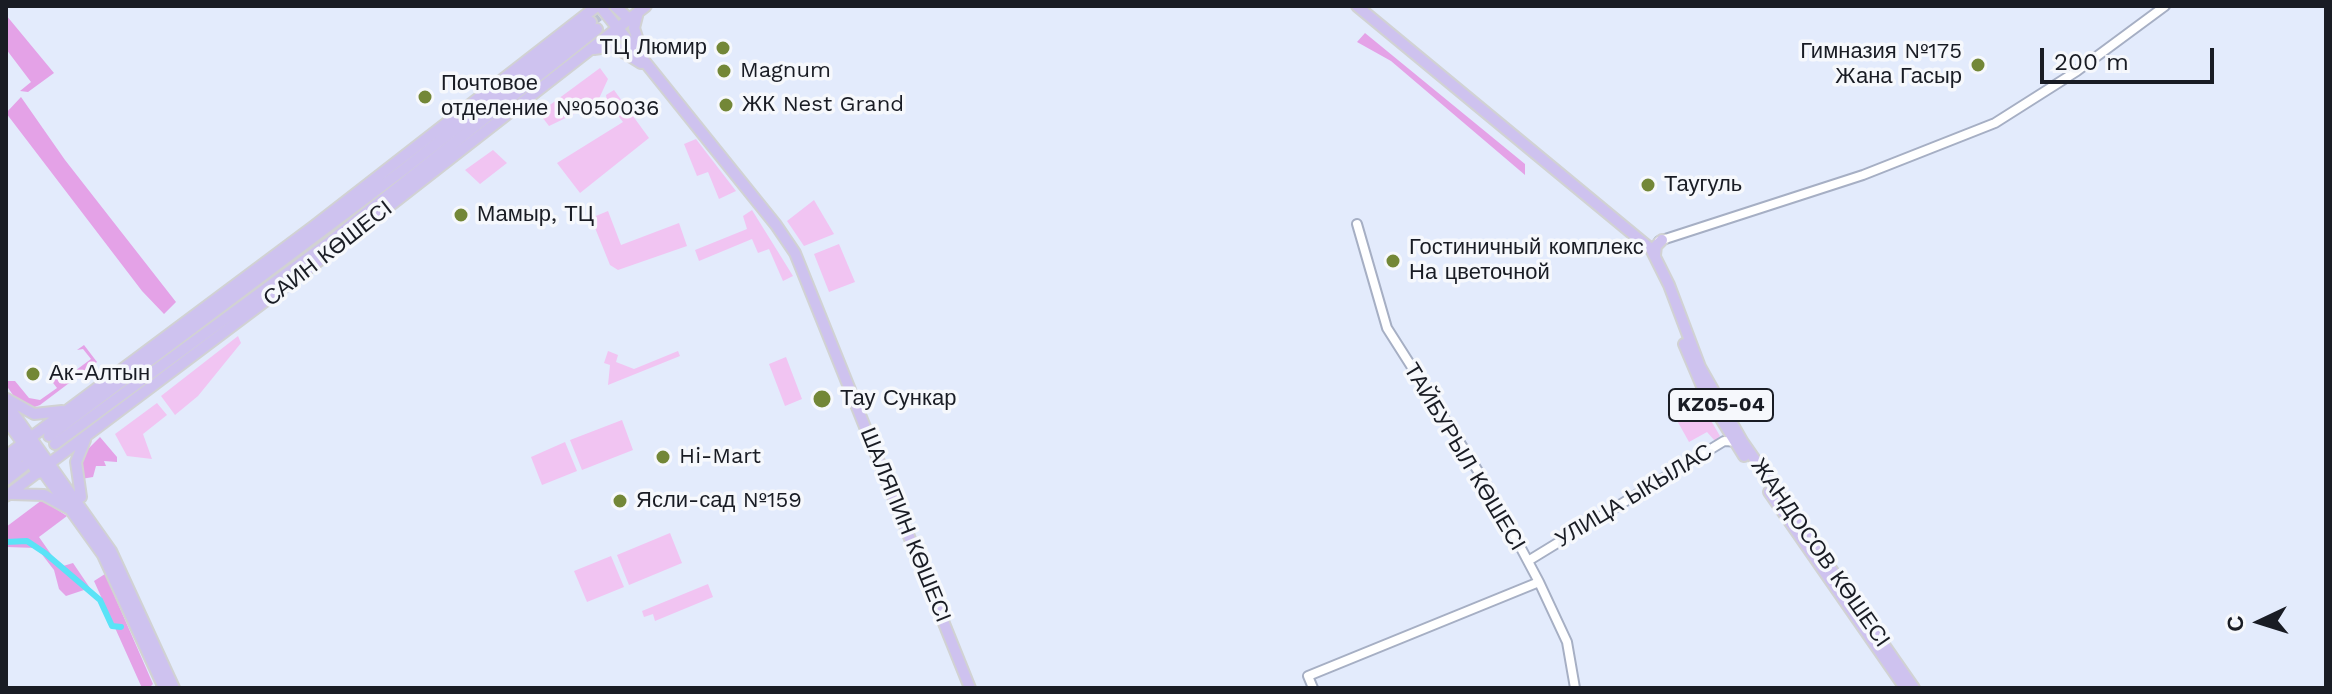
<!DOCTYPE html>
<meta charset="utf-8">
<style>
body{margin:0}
#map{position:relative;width:2332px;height:694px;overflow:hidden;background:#e3ebfc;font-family:"Work Sans",sans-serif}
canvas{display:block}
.frame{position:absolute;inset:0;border:8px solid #191c24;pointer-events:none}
.north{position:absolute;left:2220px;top:582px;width:80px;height:80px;-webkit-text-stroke:6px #f6f8fc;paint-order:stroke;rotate:266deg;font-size:22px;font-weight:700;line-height:32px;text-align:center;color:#191c24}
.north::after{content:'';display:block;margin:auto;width:28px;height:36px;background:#191c24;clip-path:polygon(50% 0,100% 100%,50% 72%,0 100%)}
.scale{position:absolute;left:2040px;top:48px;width:174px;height:36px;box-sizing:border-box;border:4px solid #191c24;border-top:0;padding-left:10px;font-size:24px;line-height:28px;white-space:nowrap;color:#191c24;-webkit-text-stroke:6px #f6f8fc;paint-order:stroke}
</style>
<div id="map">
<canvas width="2332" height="694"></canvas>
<div class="frame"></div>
<div class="north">С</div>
<div class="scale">200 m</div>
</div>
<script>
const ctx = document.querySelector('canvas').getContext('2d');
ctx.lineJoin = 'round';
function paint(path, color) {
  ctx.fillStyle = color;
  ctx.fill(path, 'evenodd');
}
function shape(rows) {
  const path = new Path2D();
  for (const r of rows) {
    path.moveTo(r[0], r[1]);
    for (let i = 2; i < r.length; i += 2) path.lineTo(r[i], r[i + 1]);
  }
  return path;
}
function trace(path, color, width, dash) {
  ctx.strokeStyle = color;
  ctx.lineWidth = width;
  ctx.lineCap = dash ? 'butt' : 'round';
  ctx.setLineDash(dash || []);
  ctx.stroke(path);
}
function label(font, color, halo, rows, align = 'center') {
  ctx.font = font + ' "Work Sans",sans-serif';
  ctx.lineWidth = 7;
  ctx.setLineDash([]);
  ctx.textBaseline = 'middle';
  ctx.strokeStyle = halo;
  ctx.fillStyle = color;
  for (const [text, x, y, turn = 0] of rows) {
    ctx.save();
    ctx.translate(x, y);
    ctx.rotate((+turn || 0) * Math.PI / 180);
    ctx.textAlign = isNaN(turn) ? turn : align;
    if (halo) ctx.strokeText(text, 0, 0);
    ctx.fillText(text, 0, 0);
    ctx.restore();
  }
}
const green = shape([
 [600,68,608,79,597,103,549,126,539,113],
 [614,90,649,138,580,193,557,163,623,122,607,101,606,95],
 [696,139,736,191,719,199,708,172,697,176,684,144],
 [493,150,507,163,480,184,465,170],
 [814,200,834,234,804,246,787,221],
 [752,210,793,276,783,281,769,249,758,253,752,239,699,261,695,250,747,229,743,216],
 [608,211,621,245,679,223,687,246,618,270,610,265,591,218],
 [839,244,855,282,829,292,814,254],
 [238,336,241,343,198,396,175,415,161,396],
 [608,351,618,355,616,362,634,369,678,351,680,356,608,385,610,365,604,363],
 [786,357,802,399,785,406,769,364],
 [1693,390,1720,436,1715,441,1707,432,1689,442,1670,408,1689,398],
 [157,403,167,415,143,434,152,459,127,456,115,434],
 [622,420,633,450,582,470,570,440],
 [565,442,577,471,542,485,531,457],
 [670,533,682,563,629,585,617,555],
 [611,556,624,587,587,602,574,571],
 [708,584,713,597,655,621,653,614,644,617,642,611]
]);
const forest = shape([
 [6,15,54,73,28,92,20,91,31,82,6,49],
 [1365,33,1525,164,1525,175,1391,61,1357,42],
 [21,97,65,160,176,302,164,314,142,291,6,113],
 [84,345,97,362,40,405,32,408,18,402,6,385,6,381,15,381,29,398,40,400,57,388,47,375,52,372,60,382,91,359,83,349,77,350],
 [100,437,117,457,117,462,104,461,106,466,96,466,93,477,81,479,81,464,85,452],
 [42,500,67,516,39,537,60,567,73,563,90,588,66,596,59,589,54,570,37,548,6,547,6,527],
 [105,574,153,684,149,688,142,688,94,581]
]);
const canal = shape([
 [6,542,27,541,45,553,100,600,112,626,121,627]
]);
const majorTunnel = shape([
 [591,22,612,6]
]);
const minor = shape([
 [1357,224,1387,328,1490,490,1539,582,1567,642,1575,688],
 [1659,241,1863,175,1995,123,2077,71,2165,6],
 [1528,561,1724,441,1740,442],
 [1313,688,1308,676,1539,582]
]);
const major = shape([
 [600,6,776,225,795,253,970,688],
 [615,6,629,19],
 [1357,6,1651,249,1669,285,1700,367,1742,441,1914,688],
 [638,12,634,28,642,53],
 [594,49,614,46,641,63],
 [1655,255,1656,246,1662,240],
 [1684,344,1704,391,1744,456],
 [7,399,34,414,62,411],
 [6,403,111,551,174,688],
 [6,420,103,555,164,688],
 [49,436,403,170,591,22],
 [55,444,332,240,597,29],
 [19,448,38,473],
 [6,456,314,226,597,6],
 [6,468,18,458],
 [6,480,24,466],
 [1769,492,1905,688],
 [12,494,44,495,68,508],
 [6,496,328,254,646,6],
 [81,497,76,462,85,440]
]);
const markers = [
 [723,48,8,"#738737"],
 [1978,65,8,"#738737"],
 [724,71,8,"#738737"],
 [425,97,8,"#738737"],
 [726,105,8,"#738737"],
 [1648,185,8,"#738737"],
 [461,215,8,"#738737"],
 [1393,261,8,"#738737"],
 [33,374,8,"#738737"],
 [822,399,10,"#738737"],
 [663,457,8,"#738737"],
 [620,501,8,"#738737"]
];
const shields = [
 [1721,405,104]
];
const shieldNames = [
 ["KZ05-04",1721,405]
];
const poiNames = [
 ["ТЦ Люмир",707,48,"right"],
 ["Гимназия №175",1962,52,"right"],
 ["Жана Гасыр",1962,77,"right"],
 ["Magnum",740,71],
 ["Почтовое",441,84],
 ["отделение №050036",441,109],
 ["ЖК Nest Grand",742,105],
 ["Таугуль",1664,185],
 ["Мамыр, ТЦ",477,215],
 ["Гостиничный комплекс",1409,248],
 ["На цветочной",1409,273],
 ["Ак-Алтын",49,374],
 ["Тау Сункар",840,399],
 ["Hi-Mart",679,457],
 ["Ясли-сад №159",636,501]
];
const streetNames = [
 ["САИН КӨШЕСІ",328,254,-38],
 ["ТАЙБУРЫЛ КӨШЕСІ",1464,457,59],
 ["УЛИЦА ЫКЫЛАС",1634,496,-31],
 ["ШАЛЯПИН КӨШЕСІ",905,525,68],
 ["ЖАНДОСОВ КӨШЕСІ",1820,553,55]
];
paint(green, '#f1c4f2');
paint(forest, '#e4a2e7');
trace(canal, '#5ae3f7', 6);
trace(majorTunnel, '#bbc2d1', 10, [10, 5]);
trace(minor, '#a6afc4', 12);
trace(major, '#d1d2d3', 14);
trace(minor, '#fff', 8);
trace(major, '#cec2ef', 10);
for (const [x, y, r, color] of markers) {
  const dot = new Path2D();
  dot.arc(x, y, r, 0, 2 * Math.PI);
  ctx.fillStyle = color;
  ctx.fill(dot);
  trace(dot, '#f6f8fc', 3);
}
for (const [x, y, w] of shields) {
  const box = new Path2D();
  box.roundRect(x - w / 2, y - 16, w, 32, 6);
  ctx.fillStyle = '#f6f8fc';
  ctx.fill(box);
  trace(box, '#191c24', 2);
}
label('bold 20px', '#191c24', null, shieldNames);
label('22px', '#191c24', '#f6f8fc', poiNames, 'left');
label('22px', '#191c24', '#f6f8fc', streetNames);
</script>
